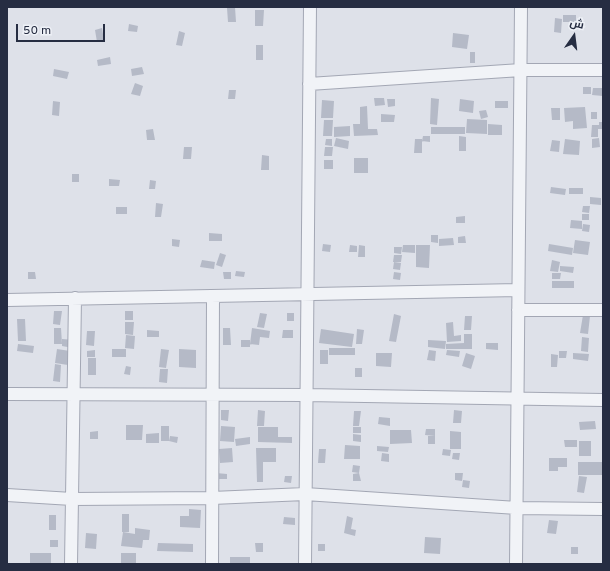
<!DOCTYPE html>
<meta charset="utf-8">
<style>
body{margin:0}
#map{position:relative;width:610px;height:571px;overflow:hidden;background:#dee1e9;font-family:Overpass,Cairo,sans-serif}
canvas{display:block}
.frame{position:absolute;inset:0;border:8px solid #262d42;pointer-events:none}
.north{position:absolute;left:554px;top:16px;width:40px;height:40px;-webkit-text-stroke:3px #eef1f7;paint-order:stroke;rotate:14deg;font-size:11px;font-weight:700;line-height:16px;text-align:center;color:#262d42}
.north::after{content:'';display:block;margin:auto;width:14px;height:18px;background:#262d42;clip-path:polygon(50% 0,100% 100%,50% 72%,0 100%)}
.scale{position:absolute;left:16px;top:24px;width:89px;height:18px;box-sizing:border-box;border:2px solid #262d42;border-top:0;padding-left:5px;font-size:12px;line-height:14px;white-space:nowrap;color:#262d42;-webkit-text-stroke:3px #eef1f7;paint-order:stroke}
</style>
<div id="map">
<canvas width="610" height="571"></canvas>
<div class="frame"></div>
<div class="north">ش</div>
<div class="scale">50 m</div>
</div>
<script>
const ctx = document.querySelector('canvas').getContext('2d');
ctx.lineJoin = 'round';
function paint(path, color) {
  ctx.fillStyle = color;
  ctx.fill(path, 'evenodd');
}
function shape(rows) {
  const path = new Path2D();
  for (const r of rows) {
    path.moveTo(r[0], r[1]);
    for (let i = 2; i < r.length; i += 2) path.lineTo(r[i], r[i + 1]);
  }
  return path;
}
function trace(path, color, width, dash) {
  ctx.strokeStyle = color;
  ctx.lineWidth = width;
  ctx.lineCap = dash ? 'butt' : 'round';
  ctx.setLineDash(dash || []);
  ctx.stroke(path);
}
const building = shape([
 [235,7,236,22,228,22,227,8],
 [255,10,264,10,263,26,255,26],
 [563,15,576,15,576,22,563,22],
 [555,18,562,19,561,33,554,32],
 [129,24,138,26,137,32,128,31],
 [102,28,104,40,97,42,95,30],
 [179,31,185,33,182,46,176,45],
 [453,33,469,35,467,49,452,47],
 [256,45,263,45,263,60,256,60],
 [470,52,475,52,475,63,470,63],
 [110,57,111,64,98,66,97,60],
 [142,67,144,74,132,76,131,69],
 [54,69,69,72,67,79,53,76],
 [135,83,143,86,140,96,131,94],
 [583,87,591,87,591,94,583,94],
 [593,88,603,88,603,96,592,95],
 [229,90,236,90,235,99,228,99],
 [374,98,384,98,385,105,375,106],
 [431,98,439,99,437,125,430,124],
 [387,99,395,99,395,106,388,107],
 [460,99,474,101,473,113,459,111],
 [322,100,334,101,333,118,321,118],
 [53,101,60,102,59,116,52,115],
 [495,101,508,101,508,108,495,108],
 [367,106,368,129,377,129,378,135,354,136,353,124,360,124,360,107],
 [585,107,587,128,573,129,573,121,565,122,564,108],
 [551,108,560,108,560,120,552,120],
 [486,110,488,117,481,119,479,111],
 [591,112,597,112,597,119,591,119],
 [381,114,395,115,394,122,381,122],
 [467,119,487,120,487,134,466,133],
 [324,120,333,120,332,136,323,136],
 [599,122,603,122,603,129,598,129,598,137,591,137,592,125,599,125],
 [488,124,502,125,502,135,488,135],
 [350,126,350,136,334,137,334,127],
 [431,127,465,127,465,134,431,134],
 [153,129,155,140,147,140,146,130],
 [423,136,430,136,430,142,422,141],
 [459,136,466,137,466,151,459,151],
 [336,138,349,141,348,149,334,146],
 [599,138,600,147,592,148,592,139],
 [326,139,332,139,332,146,325,145],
 [415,139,422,139,422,153,414,153],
 [565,139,580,141,579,155,563,154],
 [552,140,560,141,559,152,550,151],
 [184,147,192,147,191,159,183,159],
 [325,147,333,147,332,156,324,156],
 [262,155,269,156,269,170,261,170],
 [354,158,368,158,368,173,354,173],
 [324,160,333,160,333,169,324,169],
 [72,174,79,174,79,182,72,182],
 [109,179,120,180,119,186,109,186],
 [150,180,156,181,155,189,149,189],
 [551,187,566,189,565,195,550,193],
 [569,188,583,188,583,194,569,194],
 [590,197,601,198,601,205,590,204],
 [156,203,163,204,161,217,155,217],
 [583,206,590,206,589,213,582,212],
 [116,207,127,207,127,214,116,214],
 [582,214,589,214,589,220,582,220],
 [465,216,465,223,456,223,456,217],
 [571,220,582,221,582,229,570,228],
 [583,224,590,225,589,232,582,231],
 [209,233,222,234,222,241,209,241],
 [431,235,438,235,438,243,431,242],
 [465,236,466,243,458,243,458,237],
 [453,238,454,245,439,246,439,239],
 [172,239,180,240,179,247,172,246],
 [575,240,590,242,588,255,573,253],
 [323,244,331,245,330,252,322,251],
 [549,244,573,248,572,255,548,251],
 [350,245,357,246,357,252,349,252],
 [359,245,365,246,365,257,358,257],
 [403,245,415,245,415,253,402,252],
 [416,245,430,245,429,268,416,267],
 [394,247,402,247,401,254,394,253],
 [220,253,226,255,222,267,216,265],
 [394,255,402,255,401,262,393,262],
 [202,260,215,262,214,269,200,267],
 [552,260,560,262,558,272,550,271],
 [394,262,401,263,400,270,393,269],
 [560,266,574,267,573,273,560,271],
 [236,271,245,272,244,277,235,276],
 [28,272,35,272,36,279,28,279],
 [223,272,231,272,231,279,224,279],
 [394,272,401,273,400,280,393,279],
 [552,273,561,273,560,279,552,279],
 [552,281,574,281,574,288,552,288],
 [54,311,62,311,60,325,53,324],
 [125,311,133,311,133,320,125,320],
 [260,313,267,314,264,328,257,327],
 [287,313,294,313,294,321,287,321],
 [394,314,401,316,396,342,389,341],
 [583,315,590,316,588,334,580,333],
 [465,316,472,316,471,330,464,330],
 [17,319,25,319,26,341,18,341],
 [125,322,134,322,133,335,125,334],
 [453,322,454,336,461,335,461,341,447,342,446,323],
 [54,328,61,328,62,344,54,344],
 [223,328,230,328,231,345,223,345],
 [252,328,270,331,269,338,260,337,259,345,250,344],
 [321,329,354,334,352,347,319,343],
 [357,329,364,330,362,344,356,344],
 [147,330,159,331,159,337,147,337],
 [283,330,293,330,293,338,282,338],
 [87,331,95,331,94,346,86,345],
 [464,334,472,334,472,349,446,349,446,344,464,343],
 [126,335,135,336,134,349,125,348],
 [582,337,589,338,588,352,581,351],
 [62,339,74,340,73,348,62,346],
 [241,340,250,340,250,347,241,347],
 [428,340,446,341,445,349,428,347],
 [486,343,498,343,498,350,486,349],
 [18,344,34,346,33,353,17,351],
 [329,348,355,348,355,355,329,355],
 [57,349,70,351,68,365,55,363],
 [112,349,126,349,126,357,112,357],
 [161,349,169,350,166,368,159,367],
 [179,349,196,350,196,368,179,367],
 [95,350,95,357,87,357,87,351],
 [320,350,328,350,328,364,320,364],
 [429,350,436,351,435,361,427,360],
 [447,350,460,351,459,357,446,355],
 [559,351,567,351,566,358,559,358],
 [376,353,392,353,391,367,376,366],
 [466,353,475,356,471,369,462,366],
 [573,353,589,354,588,361,573,359],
 [551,354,558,355,557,367,551,367],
 [88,358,96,358,96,375,88,375],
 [55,364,61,365,60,382,53,381],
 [126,366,131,367,130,375,124,374],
 [355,368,362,368,362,377,355,377],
 [160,369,168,369,167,383,159,382],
 [221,410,229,410,228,421,221,420],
 [258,410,265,411,264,426,257,426],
 [454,410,462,411,461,423,453,423],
 [354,411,361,411,359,426,353,426],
 [379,417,390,418,390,426,378,424],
 [595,421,596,429,580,430,579,422],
 [126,425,143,425,142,440,126,440],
 [161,426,169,426,169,441,161,441],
 [221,426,235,427,234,442,220,441],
 [258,427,278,427,278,437,292,437,292,443,258,442],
 [353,427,361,427,361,433,353,433],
 [426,429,435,429,435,436,425,435],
 [390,430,411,430,412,443,390,444],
 [98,431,98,439,90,439,90,432],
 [450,431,461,432,461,449,450,449],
 [159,433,159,443,146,443,146,434],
 [353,434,361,435,361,442,353,441],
 [170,436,178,437,177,443,169,441],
 [428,436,435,436,435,444,428,444],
 [250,437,250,444,236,446,235,439],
 [564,440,577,440,577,447,565,447],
 [579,441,591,441,591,456,579,456],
 [345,445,360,446,360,459,344,459],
 [377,446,389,447,388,452,377,451],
 [232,448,233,462,220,463,219,449],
 [256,448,276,448,276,462,263,462,263,482,257,482],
 [319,449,326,449,325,463,318,463],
 [443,449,451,450,450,456,442,455],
 [382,453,389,454,389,462,381,461],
 [453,453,460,453,459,460,452,459],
 [549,458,567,458,567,467,558,467,558,471,549,471],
 [578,462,603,462,603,475,578,475],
 [353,465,360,466,359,473,352,472],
 [216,473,227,474,227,479,216,479],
 [359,473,361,481,353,481,353,474],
 [455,473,463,473,462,481,455,480],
 [285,476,292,476,291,483,284,482],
 [579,476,587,477,584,493,577,492],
 [463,480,470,481,469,488,462,487],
 [189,509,201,510,200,528,180,527,180,516,189,516],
 [122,514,129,514,129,532,122,532],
 [49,515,56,515,56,530,49,530],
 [347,516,353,518,351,529,356,530,355,536,344,533],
 [284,517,295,518,295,525,283,524],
 [549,520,558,521,556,534,547,533],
 [135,528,150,530,149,540,143,540,142,548,121,546,123,532,135,534],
 [86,533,97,534,96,549,85,548],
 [425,537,441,538,440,554,424,553],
 [50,540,58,540,58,547,50,547],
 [158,543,193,544,193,552,157,551],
 [255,543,263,543,263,552,256,552],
 [318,544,325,544,325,551,318,551],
 [571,547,578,547,578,554,571,554],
 [30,553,51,553,51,564,30,564],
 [121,553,136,553,136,564,121,564],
 [230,557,250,557,250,564,230,564]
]);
const minor = shape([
 [309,84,521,70,603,70],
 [7,300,518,290],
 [518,310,603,310],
 [7,394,306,395,603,400],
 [7,495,72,499,212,498,305,494,517,508,603,509],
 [71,564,75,298],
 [212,564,213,296],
 [305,564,310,7],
 [516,564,521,7]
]);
paint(building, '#b5bac7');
trace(minor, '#a3a7b4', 14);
trace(minor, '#f1f3f7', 12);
</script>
